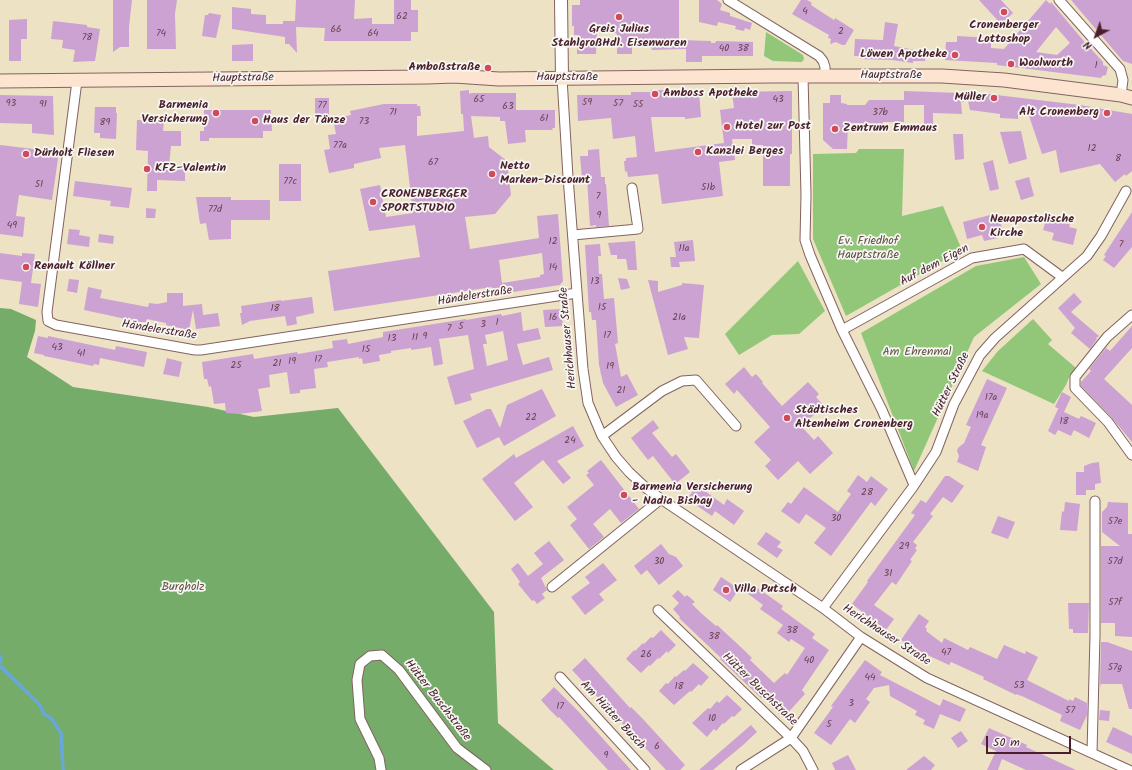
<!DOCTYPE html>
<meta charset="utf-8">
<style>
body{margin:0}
#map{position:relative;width:1132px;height:770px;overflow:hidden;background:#ede2c4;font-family:Kalam,sans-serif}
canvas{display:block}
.north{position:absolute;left:1076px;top:16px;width:40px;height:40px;-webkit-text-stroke:3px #f6f6f2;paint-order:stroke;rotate:221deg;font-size:11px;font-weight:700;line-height:16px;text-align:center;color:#4a1f2b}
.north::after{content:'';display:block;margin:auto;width:14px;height:18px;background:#4a1f2b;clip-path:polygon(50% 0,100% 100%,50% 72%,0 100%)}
.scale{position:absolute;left:986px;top:736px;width:85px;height:18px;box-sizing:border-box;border:2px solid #4a1f2b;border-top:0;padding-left:5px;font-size:12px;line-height:14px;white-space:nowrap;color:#4a1f2b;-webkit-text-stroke:3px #f6f6f2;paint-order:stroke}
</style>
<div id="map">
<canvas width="1132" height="770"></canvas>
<div class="north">N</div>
<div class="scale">50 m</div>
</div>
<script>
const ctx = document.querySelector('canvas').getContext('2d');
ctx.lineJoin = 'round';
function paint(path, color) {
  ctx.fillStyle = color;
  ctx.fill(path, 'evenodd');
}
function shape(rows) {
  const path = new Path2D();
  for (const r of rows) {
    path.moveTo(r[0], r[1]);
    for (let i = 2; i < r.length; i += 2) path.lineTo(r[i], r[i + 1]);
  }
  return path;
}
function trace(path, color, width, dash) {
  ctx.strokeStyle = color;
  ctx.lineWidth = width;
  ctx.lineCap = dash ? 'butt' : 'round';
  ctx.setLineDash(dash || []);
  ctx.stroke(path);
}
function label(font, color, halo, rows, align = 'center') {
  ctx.font = font + ' Kalam,sans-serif';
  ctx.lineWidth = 3.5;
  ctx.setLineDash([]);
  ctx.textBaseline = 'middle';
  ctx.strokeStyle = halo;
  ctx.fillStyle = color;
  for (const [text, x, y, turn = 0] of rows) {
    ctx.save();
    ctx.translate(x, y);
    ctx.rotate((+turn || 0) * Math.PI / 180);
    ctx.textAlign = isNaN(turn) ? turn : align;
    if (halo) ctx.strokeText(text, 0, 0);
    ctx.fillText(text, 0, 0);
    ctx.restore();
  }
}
const green = shape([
 [766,32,803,55,804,59,802,62,773,61,764,56],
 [859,149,904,149,902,216,943,206,962,250,846,316,813,239,813,154,856,153],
 [1024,257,1041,284,974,337,914,471,861,333,976,266],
 [798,261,825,311,799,334,772,335,739,355,725,334],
 [1033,319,1052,340,1048,344,1076,368,1070,375,1066,385,1054,404,982,371,998,351]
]);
const forest = shape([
 [0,308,11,309,36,320,35,331,27,357,73,387,208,407,254,417,338,408,494,612,498,723,554,770,0,770]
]);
const stream = shape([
 [0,656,1,658,0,662],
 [0,666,40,705,44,714,51,718,61,733,63,770]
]);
const building = shape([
 [113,0,132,0,129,27,129,47,120,47,113,52],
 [147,0,177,0,175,14,176,49,147,49],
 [296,0,355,0,354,19,372,18,372,24,394,24,394,0,411,0,411,10,418,10,418,32,411,32,411,41,324,41,325,28,296,27,297,53,289,44,285,44,285,37,232,29,232,7,251,9,251,14,266,15,266,24,283,24,283,21,295,21],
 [580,0,679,0,679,40,711,41,711,43,715,43,716,41,753,42,753,56,702,56,702,62,686,62,686,49,652,50,651,47,632,47,632,54,617,54,617,34,615,33,615,30,597,30,596,54,577,54,577,35,574,35,574,26,572,26,572,5,580,5],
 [699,0,717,0,722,4,720,10,730,13,730,16,752,23,750,30,745,28,744,31,735,29,736,26,718,22,717,26,699,22],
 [801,0,807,0,812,3,811,5,817,9,834,20,835,18,854,30,845,45,842,45,836,42,830,44,831,39,828,38,829,35,792,14],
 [979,0,1001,0,1013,13,1001,24],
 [1046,0,1050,4,1051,2,1082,39,1103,62,1103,65,1108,67,1106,75,1102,76,1101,78,997,65,997,63,945,60,946,42,957,42,957,36,991,38,991,48,1004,49],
 [1056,27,1070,43,1057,55,1036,52],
 [1071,0,1132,0,1132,64,1123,61],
 [209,13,221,15,216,38,202,36,205,15,208,15],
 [27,19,27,39,21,39,21,61,9,61,9,20],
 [53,21,87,25,87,27,100,29,95,61,73,62,75,50,62,48,63,40,51,39],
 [885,22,898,24,894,46,915,50,914,52,926,51,925,61,913,61,913,63,892,60,860,59,860,56,854,56,855,39,883,40],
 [253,44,253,61,232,61,232,45],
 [469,90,469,94,471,93,516,93,516,110,555,110,555,128,552,128,553,130,525,130,526,142,508,144,505,121,500,121,500,117,471,116,474,138,488,136,489,147,507,161,511,195,495,214,465,217,470,249,539,238,537,216,558,214,563,281,560,285,493,295,492,287,334,311,328,271,420,257,415,225,369,231,360,189,380,185,386,217,413,213,405,145,379,148,381,158,354,164,354,168,329,173,324,150,330,149,328,135,336,134,333,119,351,115,350,111,384,104,417,104,417,106,420,106,421,116,417,116,417,136,464,131,463,114,461,114,460,91],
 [542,253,544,274,540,275,540,277,502,283,499,260],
 [651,90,669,90,669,93,699,92,701,117,685,119,685,117,651,117,655,152,724,143,720,110,734,108,732,92,792,91,792,154,790,154,790,186,763,186,763,145,752,145,752,139,732,139,735,160,719,162,723,196,662,204,658,174,628,177,627,171,625,172,624,161,626,161,626,158,637,157,635,136,613,139,611,118,578,121,577,95,631,95,631,92,651,92],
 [904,91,988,94,1080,105,1132,114,1132,171,1126,176,1125,174,1115,182,1100,164,1060,173,1056,150,1042,154,1028,113,1018,116,1018,119,1000,118,1000,114,970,110,968,101,961,102,962,114,933,113,933,124,924,124,924,105,904,105,904,122,883,122,883,124,848,123,847,149,833,149,823,140,823,103,830,103,830,95,841,95,841,103,847,104,847,105,865,105,869,100,904,100],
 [0,95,53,96,54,135,32,133,32,124,0,123],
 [315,98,329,98,329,115,315,115],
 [95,107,116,107,116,113,117,113,116,139,100,138,100,133,94,133],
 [204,110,271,110,272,131,263,131,263,138,209,138,209,141,200,141,200,131,204,131],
 [137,120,164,121,163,131,181,131,181,146,171,146,169,166,185,170,185,181,157,180,157,191,147,191,148,151,136,150],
 [1021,131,1027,159,1009,164,1000,132],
 [953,134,963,134,964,159,955,160],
 [0,145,59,152,52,200,19,195,16,216,25,217,23,237,0,234],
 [599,149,601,177,605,177,605,184,606,184,609,226,596,227,596,225,590,226,587,178,582,178,580,156,588,156,588,150],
 [993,160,999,189,990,191,983,163],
 [279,164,301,164,301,201,279,201],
 [1029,177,1034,196,1021,200,1015,181],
 [75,181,132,188,129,208,110,206,111,201,73,196],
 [196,197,231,197,231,200,270,200,270,220,231,220,231,239,209,240,206,223,200,224],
 [146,208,156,209,155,218,146,218],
 [1132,212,1132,247,1114,268,1103,260,1106,256,1104,255],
 [998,213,1003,232,997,233,998,238,984,241,982,235,967,239,963,222],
 [1046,220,1070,224,1069,227,1077,229,1073,245,1052,240,1054,233,1043,230],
 [69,229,80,230,79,235,90,237,89,247,67,244],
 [99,234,114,236,113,244,98,242],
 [693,240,695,261,679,262,680,267,671,267,670,257,676,257,674,242],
 [635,241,637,270,628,270,626,259,617,259,617,255,611,255,608,243],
 [600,244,601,256,598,256,599,274,602,274,604,299,614,298,618,343,615,344,621,377,627,374,638,395,616,407,603,383,599,365,596,320,592,320,591,312,589,312,585,245],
 [0,253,22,256,22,253,35,254,31,283,41,284,38,307,19,304,22,282,0,279],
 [618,278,627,279,630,288,621,290],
 [69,279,79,280,77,293,67,291],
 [648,280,658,281,658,292,682,285,682,283,704,285,699,338,684,337,688,349,668,355],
 [88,287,102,290,100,298,148,307,149,303,157,304,167,302,167,293,183,293,183,306,202,304,203,315,218,313,220,326,196,329,193,310,189,330,166,325,166,323,147,319,146,322,140,322,84,310],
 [1074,293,1082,302,1071,312,1099,336,1096,338,1097,339,1090,349,1071,333,1075,328,1058,308],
 [312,297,314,313,296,317,297,324,287,326,285,316,250,321,242,325,240,313,242,313,241,306,281,300,281,301],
 [561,309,563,326,545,327,543,310],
 [521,312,523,331,538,328,541,339,517,344,523,365,549,357,553,370,470,394,472,400,455,405,447,377,474,369,468,335,439,339,443,364,434,366,431,347,411,350,411,348,391,351,391,353,379,355,380,361,363,364,362,358,359,359,359,357,327,362,328,367,314,369,316,388,300,390,300,393,290,394,287,372,269,375,270,387,258,389,262,411,239,414,226,413,225,403,214,404,211,386,209,387,207,379,204,379,202,362,253,354,254,359,297,352,298,354,333,348,332,341,347,339,348,344,383,337,383,332,466,319,466,320,501,314,502,316],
 [503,331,508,360,487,366,483,344,487,344,485,335],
 [1132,326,1132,348,1104,379,1132,405,1132,442,1112,418,1081,386,1081,382,1091,371,1089,369,1106,348,1110,351],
 [38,336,48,338,48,336,115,350,116,346,147,352,144,367,100,358,99,365,94,364,93,366,44,356,44,355,34,353],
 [167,358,182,362,179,377,163,374],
 [744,367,752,377,756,374,763,382,762,383,782,406,808,382,819,394,816,397,824,406,801,426,814,440,818,436,833,453,810,474,798,461,778,480,765,466,771,460,754,442,770,427,737,390,734,394,725,384],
 [987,379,1007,388,981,445,986,447,978,471,957,462,959,456,957,451,958,448,964,443,971,427,966,425],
 [542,389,556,416,504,446,499,437,477,448,463,421,487,409,491,409,500,428,507,405],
 [1062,392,1071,397,1064,412,1079,419,1081,416,1096,423,1089,438,1074,430,1071,436,1058,430,1055,435,1048,431,1058,409,1059,409,1055,407],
 [653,420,659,428,652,433,672,457,676,454,690,472,675,484,653,456,648,460,631,438],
 [573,426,584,446,557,461,571,478,563,484,543,460,514,483,533,507,515,521,482,479,514,454,516,458],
 [601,460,639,509,621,523,610,509,593,524,604,537,589,549,570,525,577,519,567,507,594,485,586,475,589,473,587,471],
 [1099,462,1101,483,1095,484,1095,490,1086,490,1086,495,1076,495,1076,472,1084,472,1084,466,1092,463],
 [858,475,867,482,871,476,888,489,875,506,871,502,831,556,814,543,826,528,806,514,799,524,781,511,788,502,791,504,804,487,838,512,851,494,847,491],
 [945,476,949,476,964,486,952,503,943,497,930,514,933,516,913,542,917,545,915,549,917,550,910,560,912,561,896,585,892,582,874,605,894,619,886,630,852,604,868,582,867,581,915,515,911,513,921,500,926,503],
 [697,485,724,505,727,499,744,511,734,525,715,511,712,516,687,499],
 [1065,502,1080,504,1077,531,1060,530,1062,511,1064,512],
 [1108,502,1128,503,1128,534,1132,534,1132,637,1115,636,1115,623,1101,623,1101,546,1120,546,1102,532,1102,512,1107,507],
 [998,516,1015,522,1008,539,991,533],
 [766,532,781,542,777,547,783,550,777,558,757,544],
 [549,541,564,560,541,578,547,590,542,594,545,598,537,604,534,600,532,601,518,584,520,582,511,569,518,563,528,576,543,564,534,553],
 [661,544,669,554,676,557,683,566,659,585,647,570,641,575,634,566],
 [603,563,617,580,599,594,604,600,585,615,571,597,590,583,585,577],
 [721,577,739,589,730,602,713,590],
 [749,582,783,606,781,609,815,634,812,638,829,650,802,690,805,694,783,718,762,697,761,698,720,659,721,658,679,618,680,617,673,609,679,603,672,596,678,590,685,597,687,595,695,602,692,604,701,613,716,626,717,625,744,650,752,658,750,660,774,683,785,673,787,675,805,648,791,639,789,642,777,633,783,625,760,609,763,605,743,590],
 [1068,603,1089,603,1088,633,1073,633,1073,629,1069,629],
 [919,614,929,621,925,627,927,629,926,631,942,643,944,638,968,650,970,647,997,659,1004,645,1025,654,1026,651,1038,657,1027,680,1069,701,1069,699,1073,701,1075,697,1087,703,1087,715,1080,730,1060,721,1062,715,1024,697,1016,694,1016,695,983,679,984,677,951,662,949,665,921,652,915,647,914,649,901,640],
 [661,630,676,645,668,653,667,651,659,659,658,658,650,666,649,665,641,673,626,659,634,650,635,651,643,643,644,644,651,637,653,638],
 [1101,642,1107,642,1132,651,1132,709,1129,709,1122,684,1101,684,1100,687],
 [585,658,630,708,631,707,642,718,685,765,680,770,666,770,572,670],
 [865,660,882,672,880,675,940,706,943,699,966,709,960,722,940,714,934,729,923,724,925,720,915,715,917,711,890,696,889,685,874,688,866,699,870,702,855,723,850,719,831,745,814,733,833,707,831,706],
 [693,663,709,677,701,686,699,684,691,692,690,691,674,705,659,691,666,683,668,684,675,676,676,677,684,670,685,671],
 [554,687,578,711,631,770,608,770,559,717,558,718,549,709,541,700],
 [727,695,742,709,734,717,732,716,724,724,723,723,716,731,714,729,707,737,692,723,708,708,710,709,717,701,719,703],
 [1100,710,1110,711,1109,721,1099,720],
 [751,725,757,732,743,745,713,770,699,770],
 [1113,727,1132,736,1132,754,1106,742],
 [989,728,1027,745,1026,747,1076,770,1026,770,1002,759,998,770,987,770,996,751,981,744],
 [961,731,968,741,958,748,951,738],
 [848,755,856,770,835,770,832,763],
 [924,756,935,765,931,770,906,770]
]);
const minor = shape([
 [728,0,819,56,823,61,825,67,825,76],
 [1059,0,1120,69,1123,80,1121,95],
 [803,76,806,195,805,240,810,255,842,330,882,410,914,485],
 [562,78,568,177,583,369,588,403,602,436,616,457,629,472,646,488,661,499,823,608,861,637,927,678,1129,770],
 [77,81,47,312,48,321,56,325,195,350,201,350,577,293],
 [573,235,638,229,632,188],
 [1132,315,1107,337,1075,377,1075,388,1108,422,1132,455],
 [842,330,972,258,1024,249,1062,277],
 [602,436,662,391,682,381,696,380,736,426],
 [552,587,661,499],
 [823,608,913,487,936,452,954,404,980,355,995,338,1087,256,1101,236,1126,191],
 [658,610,791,738,803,751,813,770],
 [560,677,645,770],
 [1092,753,1095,635,1095,501],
 [381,770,379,758,360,719,357,680,360,664,370,656,382,655,399,670,457,748,486,770],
 [741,770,791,738,861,637]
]);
const tertiary = shape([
 [561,0,562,78]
]);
const secondary = shape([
 [0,81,427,77,454,76,499,79,772,76,942,76,1004,80,1121,95,1132,98]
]);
const markers = [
 [1004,12,4,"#d1495b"],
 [619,17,4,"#d1495b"],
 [955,55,4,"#d1495b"],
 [1011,64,4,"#d1495b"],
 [488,68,4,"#d1495b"],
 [655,94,4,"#d1495b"],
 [994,98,4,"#d1495b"],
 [216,113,4,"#d1495b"],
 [1107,113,4,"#d1495b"],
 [255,121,4,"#d1495b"],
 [727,127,4,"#d1495b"],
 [835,129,4,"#d1495b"],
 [698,152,4,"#d1495b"],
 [26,154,4,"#d1495b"],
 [147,169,4,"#d1495b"],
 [492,174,4,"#d1495b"],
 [373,202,4,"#d1495b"],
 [982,227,4,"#d1495b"],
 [26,267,4,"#d1495b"],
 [787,418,4,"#d1495b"],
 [624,495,4,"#d1495b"],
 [726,590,4,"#d1495b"]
];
const numberNames = [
 ["4",805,12],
 ["62",402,17],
 ["66",336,30],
 ["2",841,32],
 ["74",161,34],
 ["64",373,34],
 ["78",87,38],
 ["40",724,49],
 ["38",743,49],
 ["1",1096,66],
 ["65",479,100],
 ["43",778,100],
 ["59",587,103],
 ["93",11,104],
 ["57",618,104],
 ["91",43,105],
 ["55",638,105],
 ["77",322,106],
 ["63",508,107],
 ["71",393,113],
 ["37b",880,113],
 ["61",544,119],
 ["73",364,122],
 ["89",105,123],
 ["77a",340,146],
 ["12",1092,149],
 ["8",1118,159],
 ["67",433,163],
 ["77c",290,182],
 ["51",39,185],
 ["51b",708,188],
 ["7",598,197],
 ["77d",215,210],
 ["9",599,216],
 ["49",12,226],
 ["12",553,242],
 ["7",1121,245],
 ["11a",684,249],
 ["14",553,268],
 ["13",595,282],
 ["15",602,308],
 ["18",275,309],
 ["16",553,318],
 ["21a",679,318],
 ["1",497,323],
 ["3",483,325],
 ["5",461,327],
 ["7",449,329],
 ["17",607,336],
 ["9",425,337],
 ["11",415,338],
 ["13",392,339],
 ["43",57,348],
 ["15",366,350],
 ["41",81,354],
 ["17",318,360],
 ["19",292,362],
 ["21",277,364],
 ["25",236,366],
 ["19",610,367],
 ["21",621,391],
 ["17a",991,398],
 ["19a",982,416],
 ["22",531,418],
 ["18",1064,422],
 ["24",570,441],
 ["28",867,493],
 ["30",836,519],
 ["57e",1115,522],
 ["29",904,547],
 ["30",659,562],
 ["57d",1115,562],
 ["31",888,574],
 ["57f",1115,603],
 ["38",792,631],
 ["38",714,637],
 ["47",946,653],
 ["26",646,655],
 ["40",809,661],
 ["57g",1115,668],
 ["44",870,678],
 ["53",1019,686],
 ["18",679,687],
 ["3",851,704],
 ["17",560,707],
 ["57",1070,711],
 ["10",712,719],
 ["5",829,725],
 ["6",657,747],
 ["9",606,756]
];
const poiNames = [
 ["Cronenberger",1004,26,"center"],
 ["Lottoshop",1004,40,"center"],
 ["Greis Julius",619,30,"center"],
 ["StahlgroßHdl. Eisenwaren",619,44,"center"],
 ["Löwen Apotheke",947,55,"right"],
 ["Woolworth",1019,64],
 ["Amboßstraße",480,68,"right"],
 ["Amboss Apotheke",663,94],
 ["Müller",986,98,"right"],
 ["Barmenia",208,106,"right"],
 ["Versicherung",208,120,"right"],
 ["Alt Cronenberg",1099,113,"right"],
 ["Haus der Tänze",263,121],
 ["Hotel zur Post",735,127],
 ["Zentrum Emmaus",843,129],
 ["Kanzlei Berges",706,152],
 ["Dürholt Fliesen",34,154],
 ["Netto",500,167],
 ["Marken-Discount",500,181],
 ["KFZ-Valentin",155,169],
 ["CRONENBERGER",381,195],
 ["SPORTSTUDIO",381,209],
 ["Neuapostolische",990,220],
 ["Kirche",990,234],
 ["Renault Köllner",34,267],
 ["Städtisches",795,411],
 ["Altenheim Cronenberg",795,425],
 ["Barmenia Versicherung",632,488],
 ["- Nadia Bishay",632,502],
 ["Villa Putsch",734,590]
];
const streetNames = [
 ["Hauptstraße",891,76],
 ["Hauptstraße",567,78],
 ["Hauptstraße",243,79,-1],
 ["Auf dem Eigen",935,266,-28],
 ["Händelerstraße",475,297,-9],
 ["Händelerstraße",159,331,9],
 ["Herichhauser Straße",569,338,-95],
 ["Hütter Straße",952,385,-64],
 ["Herichhauser Straße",886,636,33],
 ["Hütter Buschstraße",759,690,44],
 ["Hütter Buschstraße",437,701,52],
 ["Am Hütter Busch",612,716,47]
];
const parkNames = [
 ["Ev. Friedhof",868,242],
 ["Hauptstraße",868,256],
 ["Am Ehrenmal",917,353],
 ["Burgholz",183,588]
];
paint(green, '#92c779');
paint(forest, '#75ac69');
trace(stream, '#69a7db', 3.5);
paint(building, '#cba2d2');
trace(minor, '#836361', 11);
trace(tertiary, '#836361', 14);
trace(secondary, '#836361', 15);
trace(minor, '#fff', 9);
trace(tertiary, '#fff', 12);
trace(secondary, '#fde4d0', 13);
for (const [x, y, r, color] of markers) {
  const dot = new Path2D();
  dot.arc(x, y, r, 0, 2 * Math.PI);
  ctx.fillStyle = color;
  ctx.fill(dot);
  trace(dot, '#f6f6f2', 1.5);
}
label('10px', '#6a4055', null, numberNames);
label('bold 12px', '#4a1f2b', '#f6f6f2', poiNames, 'left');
label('12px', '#4a1f2b', '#f6f6f2', streetNames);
label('12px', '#605142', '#f6f6f2', parkNames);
</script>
